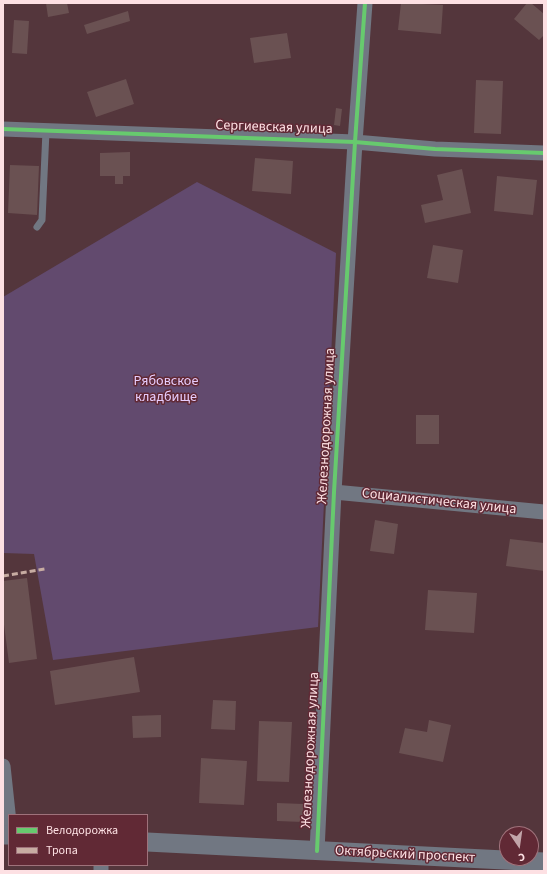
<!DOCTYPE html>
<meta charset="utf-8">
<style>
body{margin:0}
#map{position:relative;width:547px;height:874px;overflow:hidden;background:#54363c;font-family:"Source Sans 3",sans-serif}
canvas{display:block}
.frame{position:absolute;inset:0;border:4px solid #fde0e3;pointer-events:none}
.legend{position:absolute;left:8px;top:814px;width:140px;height:52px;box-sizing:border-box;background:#612935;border:1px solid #9f727b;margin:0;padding:5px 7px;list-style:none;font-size:12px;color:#fde0e3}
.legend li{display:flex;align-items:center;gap:8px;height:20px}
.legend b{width:20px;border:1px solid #9f727b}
.north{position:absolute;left:499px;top:826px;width:40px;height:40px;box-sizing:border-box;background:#612935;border:1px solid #9f727b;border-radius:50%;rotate:167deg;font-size:11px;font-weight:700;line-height:16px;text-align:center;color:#fde0e3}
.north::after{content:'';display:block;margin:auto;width:14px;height:18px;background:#c2a4a9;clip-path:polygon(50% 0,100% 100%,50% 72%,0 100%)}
</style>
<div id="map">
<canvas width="547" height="874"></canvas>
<div class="frame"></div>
<ul class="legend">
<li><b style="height:5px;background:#67ca6e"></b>Велодорожка</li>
<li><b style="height:5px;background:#c7aca2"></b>Тропа</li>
</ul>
<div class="north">С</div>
</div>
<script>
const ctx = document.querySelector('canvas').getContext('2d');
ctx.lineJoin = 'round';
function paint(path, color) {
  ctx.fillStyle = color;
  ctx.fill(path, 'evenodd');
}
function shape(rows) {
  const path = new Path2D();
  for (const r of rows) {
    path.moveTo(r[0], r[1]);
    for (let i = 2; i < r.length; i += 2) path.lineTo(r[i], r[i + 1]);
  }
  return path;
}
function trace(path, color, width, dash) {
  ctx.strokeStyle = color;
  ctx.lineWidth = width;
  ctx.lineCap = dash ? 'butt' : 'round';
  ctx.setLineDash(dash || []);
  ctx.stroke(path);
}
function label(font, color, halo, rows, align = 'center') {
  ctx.font = font + ' "Source Sans 3",sans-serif';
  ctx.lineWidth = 3;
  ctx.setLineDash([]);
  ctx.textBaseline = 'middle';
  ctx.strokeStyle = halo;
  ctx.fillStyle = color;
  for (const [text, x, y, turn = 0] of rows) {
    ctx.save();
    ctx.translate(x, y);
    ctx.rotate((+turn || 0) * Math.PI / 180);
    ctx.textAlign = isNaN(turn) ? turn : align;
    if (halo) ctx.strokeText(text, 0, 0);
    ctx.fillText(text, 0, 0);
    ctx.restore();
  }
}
const green = shape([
 [197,182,336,253,318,627,53,660,34,554,3,553,3,297]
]);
const building = shape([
 [46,3,67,3,69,13,48,17],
 [401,3,443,5,441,34,398,30],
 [527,3,531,3,544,14,544,35,539,40,514,19],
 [128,11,130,21,87,34,84,25],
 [14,20,29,21,27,54,12,53],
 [287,33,291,58,254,63,250,38],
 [126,79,134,104,96,117,87,92],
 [476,80,503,81,501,134,474,133],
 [336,108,342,109,340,126,334,125],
 [130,152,130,176,123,176,123,184,115,184,115,176,100,176,100,153],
 [255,158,293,161,291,194,252,191],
 [10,165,39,166,37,215,8,213],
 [462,169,471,213,425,223,421,205,443,200,437,175],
 [497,176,537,180,533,215,494,211],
 [433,245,463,250,458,283,427,278],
 [416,415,439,415,439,444,416,444],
 [375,520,398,524,394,554,370,551],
 [510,539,544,543,544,571,506,566],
 [27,578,37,659,9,663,3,617,3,581],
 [428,590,477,593,474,633,425,630],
 [134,657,140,692,55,705,50,671],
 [213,700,236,701,235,730,211,729],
 [161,715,161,737,133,738,132,716],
 [429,720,451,725,443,762,399,753,405,728,427,732],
 [259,721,292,722,289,782,257,781],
 [201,758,247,761,244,805,199,803],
 [277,803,303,804,303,822,277,821]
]);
const service = shape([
 [37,227,42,220,46,131]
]);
const minor = shape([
 [3,129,355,142,435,149,544,153],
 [334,492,544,512],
 [3,766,9,822],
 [317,851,334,492,355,142,365,3],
 [101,871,101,865]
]);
const tertiary = shape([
 [3,835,9,835],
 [147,842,544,862]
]);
const quiet = shape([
 [3,576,45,569]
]);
const cycleway = shape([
 [3,129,355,142,435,149,544,153],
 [317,851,334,492,355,142,365,3]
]);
const streetNames = [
 ["Сергиевская улица",274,128,2],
 ["Железнодорожная улица",327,426,-87],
 ["Социалистическая улица",439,502,6],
 ["Железнодорожная улица",311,750,-87],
 ["Октябрьский проспект",405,855,3]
];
const parkNames = [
 ["Рябовское",166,382],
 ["кладбище",166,398]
];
paint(green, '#624a6e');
paint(building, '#6a5152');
trace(service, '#717782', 7);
trace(minor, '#717782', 15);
trace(tertiary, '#717782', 19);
trace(quiet, '#c7aca2', 3, [6, 3]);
trace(cycleway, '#67ca6e', 4);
label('14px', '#fde0e3', '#612935', streetNames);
label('14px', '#e7cdfe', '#612935', parkNames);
</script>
